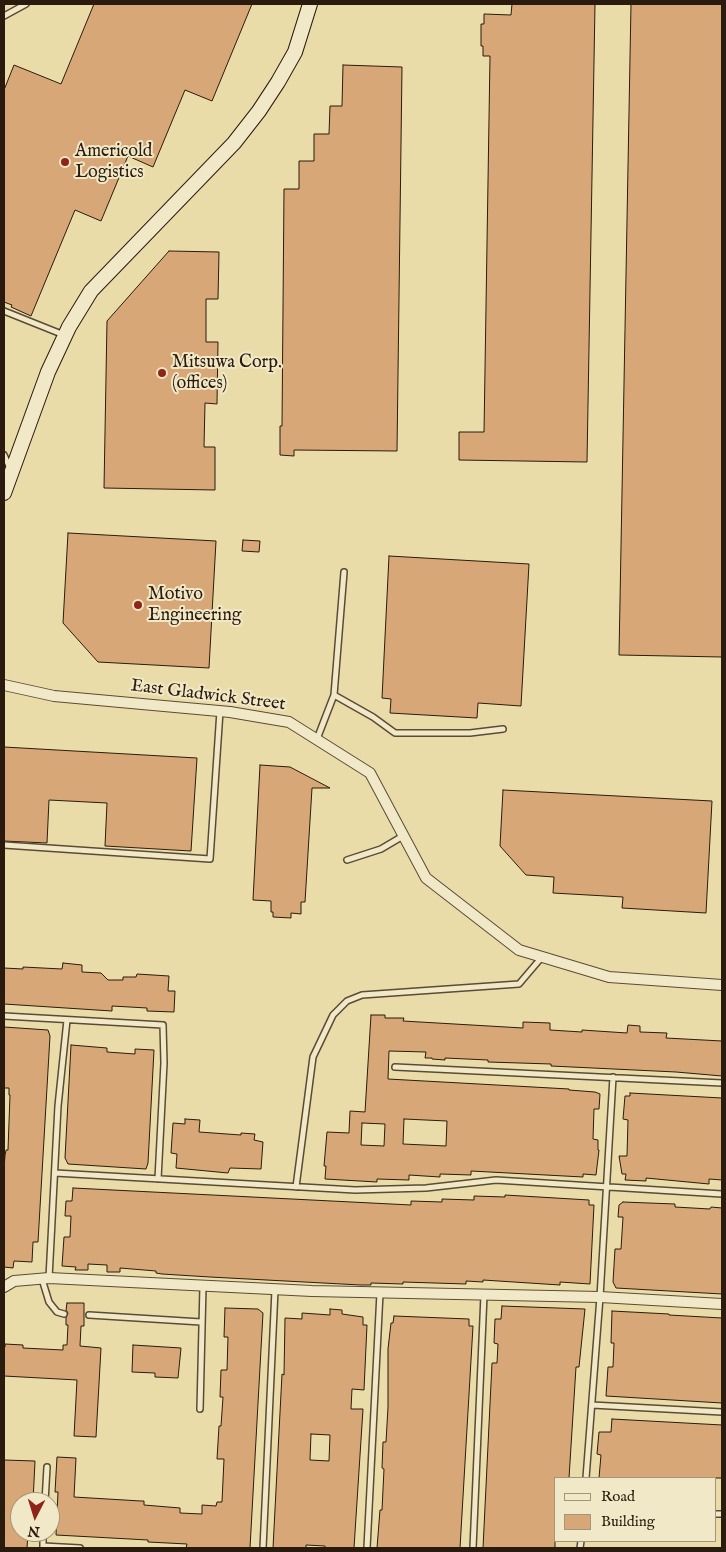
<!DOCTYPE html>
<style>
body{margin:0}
#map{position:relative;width:726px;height:1552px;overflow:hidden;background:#eadca9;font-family:"IM FELL English",serif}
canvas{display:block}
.frame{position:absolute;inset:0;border:5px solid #2a1b0e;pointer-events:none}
.legend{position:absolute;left:554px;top:1477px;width:162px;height:65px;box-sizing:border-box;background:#f1e8c7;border:1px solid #a1967d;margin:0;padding:6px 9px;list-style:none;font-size:15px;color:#2a1b0e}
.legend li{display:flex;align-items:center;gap:10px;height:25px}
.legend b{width:25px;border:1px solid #a1967d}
.north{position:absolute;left:10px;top:1492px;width:50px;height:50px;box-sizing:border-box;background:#f1e8c7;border:1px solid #a1967d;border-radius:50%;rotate:185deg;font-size:14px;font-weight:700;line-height:20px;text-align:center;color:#2a1b0e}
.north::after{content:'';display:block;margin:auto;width:18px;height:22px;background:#8f2418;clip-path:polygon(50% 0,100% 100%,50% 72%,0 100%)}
</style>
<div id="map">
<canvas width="726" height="1552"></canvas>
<div class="frame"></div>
<ul class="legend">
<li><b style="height:6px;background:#f1e8c7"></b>Road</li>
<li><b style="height:14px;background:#d7a778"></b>Building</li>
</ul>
<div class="north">N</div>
</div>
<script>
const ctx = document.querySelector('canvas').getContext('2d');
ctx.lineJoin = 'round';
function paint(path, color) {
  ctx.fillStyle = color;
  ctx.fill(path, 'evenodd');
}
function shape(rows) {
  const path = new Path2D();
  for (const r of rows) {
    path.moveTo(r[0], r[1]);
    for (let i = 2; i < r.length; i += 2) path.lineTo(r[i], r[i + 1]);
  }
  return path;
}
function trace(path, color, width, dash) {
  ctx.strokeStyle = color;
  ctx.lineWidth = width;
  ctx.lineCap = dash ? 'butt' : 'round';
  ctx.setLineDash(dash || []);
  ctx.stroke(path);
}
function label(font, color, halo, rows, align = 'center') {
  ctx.font = font + ' "IM FELL English",serif';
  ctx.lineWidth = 4;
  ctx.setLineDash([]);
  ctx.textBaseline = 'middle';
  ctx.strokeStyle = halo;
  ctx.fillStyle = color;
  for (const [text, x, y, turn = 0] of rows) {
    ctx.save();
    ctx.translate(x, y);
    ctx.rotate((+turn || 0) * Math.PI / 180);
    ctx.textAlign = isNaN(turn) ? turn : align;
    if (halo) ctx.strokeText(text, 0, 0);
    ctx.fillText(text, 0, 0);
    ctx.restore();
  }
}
const building = shape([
 [94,4,252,4,212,101,185,90,153,167,128,156,101,221,75,210,31,316,11,307,12,305,4,302,4,90,14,65,61,84,94,4],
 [512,4,595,4,587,462,459,460,459,432,484,432,490,56,483,56,483,46,481,46,481,24,484,24,484,14,511,15,512,4],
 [631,4,722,4,722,657,619,655,631,4],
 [343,65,402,67,397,451,294,450,294,456,280,455,280,426,282,426,284,189,299,189,299,161,314,161,314,134,329,134,330,106,342,106,343,65],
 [169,251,219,252,218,299,206,299,206,342,218,342,217,404,205,403,204,447,215,447,215,490,104,488,107,321,169,251],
 [68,533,216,541,209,668,98,662,63,623,68,533],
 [243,540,260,541,259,552,242,551,243,540],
 [389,556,529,564,521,706,478,703,477,718,390,713,391,699,382,698,389,556],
 [4,747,197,758,191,851,105,846,107,803,49,800,47,843,4,841,4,747],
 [260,765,290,767,330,788,312,788,305,902,301,902,301,914,291,913,291,918,273,917,273,912,271,912,271,901,253,900,260,765],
 [503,790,712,801,706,913,622,908,623,897,553,893,554,877,526,875,500,846,503,790],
 [63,963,82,965,82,972,101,973,108,980,123,980,123,977,136,977,137,974,169,976,168,991,175,991,174,1012,147,1011,147,1008,112,1006,112,1011,4,1004,4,968,23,969,23,967,62,969,63,963],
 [371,1015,385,1015,385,1018,404,1018,403,1021,523,1028,523,1022,550,1023,550,1030,582,1032,582,1030,627,1033,628,1025,640,1026,640,1032,667,1033,666,1038,722,1041,722,1076,676,1072,551,1066,551,1064,488,1062,488,1060,445,1058,445,1060,432,1059,432,1058,425,1058,426,1052,389,1051,388,1079,569,1089,569,1090,595,1092,600,1094,599,1109,594,1109,593,1139,598,1140,598,1150,599,1150,596,1175,583,1174,583,1177,471,1171,471,1175,440,1174,440,1177,409,1175,409,1180,377,1179,377,1182,325,1179,326,1166,324,1166,327,1132,349,1133,350,1111,365,1112,371,1015],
 [404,1119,447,1121,446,1146,403,1144,404,1119],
 [362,1123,385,1124,384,1146,361,1145,362,1123],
 [4,1027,48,1030,50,1036,38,1242,33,1242,32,1262,14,1261,13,1268,4,1267,4,1169,5,1155,6,1150,8,1150,10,1095,9,1095,9,1088,4,1088,4,1027],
 [71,1045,107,1048,107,1052,135,1054,135,1049,154,1050,148,1163,146,1169,68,1164,65,1158,71,1045],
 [630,1093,722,1098,722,1180,709,1179,709,1184,646,1178,646,1181,625,1180,626,1174,622,1174,619,1156,627,1156,628,1120,623,1119,625,1096,630,1096,630,1093],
 [185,1119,200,1120,199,1132,241,1135,241,1133,255,1134,254,1140,263,1142,261,1169,230,1168,228,1173,176,1168,177,1154,171,1153,173,1123,185,1124,185,1119],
 [73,1188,411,1205,411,1201,442,1202,442,1199,474,1200,474,1196,505,1197,505,1195,589,1200,589,1205,594,1205,590,1284,560,1282,560,1285,483,1280,483,1282,466,1281,466,1284,403,1282,403,1284,371,1283,371,1285,361,1285,210,1277,162,1274,156,1273,156,1271,120,1268,120,1272,107,1272,107,1265,88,1264,88,1270,75,1270,76,1267,62,1266,64,1237,70,1237,71,1216,65,1216,66,1201,72,1201,73,1188],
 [623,1202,675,1204,675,1207,710,1209,711,1207,722,1208,722,1294,616,1288,613,1282,615,1249,621,1249,623,1217,618,1217,619,1205,623,1202],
 [67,1303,84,1303,84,1326,81,1326,80,1346,101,1348,96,1437,74,1436,77,1380,4,1376,4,1347,5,1347,5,1344,23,1345,23,1348,63,1350,63,1345,67,1345,68,1325,66,1325,66,1318,68,1313,66,1310,67,1303],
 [502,1306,585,1309,579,1367,576,1367,569,1478,555,1478,555,1548,483,1548,492,1363,497,1363,498,1344,494,1343,495,1319,501,1319,502,1306],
 [225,1308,258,1309,263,1313,250,1548,186,1548,187,1544,148,1542,148,1540,56,1535,58,1492,55,1492,57,1457,76,1458,74,1497,141,1501,144,1501,144,1505,180,1508,180,1513,202,1514,202,1505,216,1506,217,1502,222,1502,224,1459,217,1459,219,1426,221,1426,223,1397,220,1397,221,1370,227,1370,228,1337,224,1337,225,1308],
 [330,1309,342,1310,342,1314,363,1317,363,1325,367,1325,364,1390,352,1389,351,1409,363,1409,354,1548,325,1548,325,1546,306,1545,306,1548,273,1548,282,1374,284,1375,285,1318,302,1319,302,1313,330,1315,330,1309],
 [311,1434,330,1435,329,1461,310,1460,311,1434],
 [612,1311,669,1314,669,1315,722,1318,722,1403,606,1396,608,1367,613,1367,614,1343,611,1343,612,1311],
 [394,1316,469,1319,469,1326,473,1326,460,1548,377,1548,380,1510,382,1510,384,1469,382,1468,383,1442,386,1442,388,1407,388,1349,391,1323,393,1323,394,1316],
 [133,1345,181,1348,178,1378,155,1377,155,1373,132,1372,133,1345],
 [612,1419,722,1425,722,1478,599,1478,601,1455,597,1454,599,1432,611,1432,612,1419],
 [4,1460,35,1461,33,1502,20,1502,20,1532,28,1532,27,1548,4,1548,4,1460]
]);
const lane = shape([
 [4,16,26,4],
 [4,311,64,335],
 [4,455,10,468],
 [334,695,373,717,395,733,470,733,503,729],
 [317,739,334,695,344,572],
 [4,845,210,859,220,711],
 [347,860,381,849,403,836],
 [4,1016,163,1025,164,1063,158,1179],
 [395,1067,722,1083],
 [55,1173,355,1190,426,1188,496,1180,722,1194],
 [296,1187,313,1057,333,1015,347,1001,362,995,519,984,542,957],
 [49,1278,58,1106,67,1020],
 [42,1279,49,1302,57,1312,64,1314],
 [89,1315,201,1322],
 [592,1405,722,1412],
 [200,1409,203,1286],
 [586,1478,600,1297,613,1077],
 [45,1502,47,1467],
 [715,1514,722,1514],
 [43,1546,43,1532],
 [43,1548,43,1546,80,1548],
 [263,1548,275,1290],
 [367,1548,380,1293],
 [473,1548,484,1295],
 [580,1548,581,1541]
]);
const street = shape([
 [4,685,54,696,230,712,289,722,370,773,426,878,519,950,609,977,722,985],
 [4,1287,14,1281,49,1278,312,1291,600,1297,722,1304]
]);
const secondary = shape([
 [4,493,48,372,69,327,91,291,234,143,259,111,278,82,295,52,310,4]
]);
const markers = [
 [65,162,5,"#8f2418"],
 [162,373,5,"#8f2418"],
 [138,605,5,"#8f2418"]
];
const poiNames = [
 ["Americold",75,152],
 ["Logistics",75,173],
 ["Mitsuwa Corp.",172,363],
 ["(offices)",172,384],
 ["Motivo",148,595],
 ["Engineering",148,616]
];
const streetNames = [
 ["East Gladwick Street",208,696,7]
];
paint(building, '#d7a778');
trace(building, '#2a1b0e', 1);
trace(lane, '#5a4b35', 8);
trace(street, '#5a4b35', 12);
trace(secondary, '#2a1b0e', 16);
trace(lane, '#f1e8c7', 5);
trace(street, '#f1e8c7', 10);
trace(secondary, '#f1e8c7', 14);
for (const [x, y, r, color] of markers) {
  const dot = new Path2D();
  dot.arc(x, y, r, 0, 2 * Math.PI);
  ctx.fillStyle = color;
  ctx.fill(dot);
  trace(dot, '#f1e8c7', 2);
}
label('18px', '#2a1b0e', '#f1e8c7', poiNames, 'left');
label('18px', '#2a1b0e', '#f1e8c7', streetNames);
</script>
